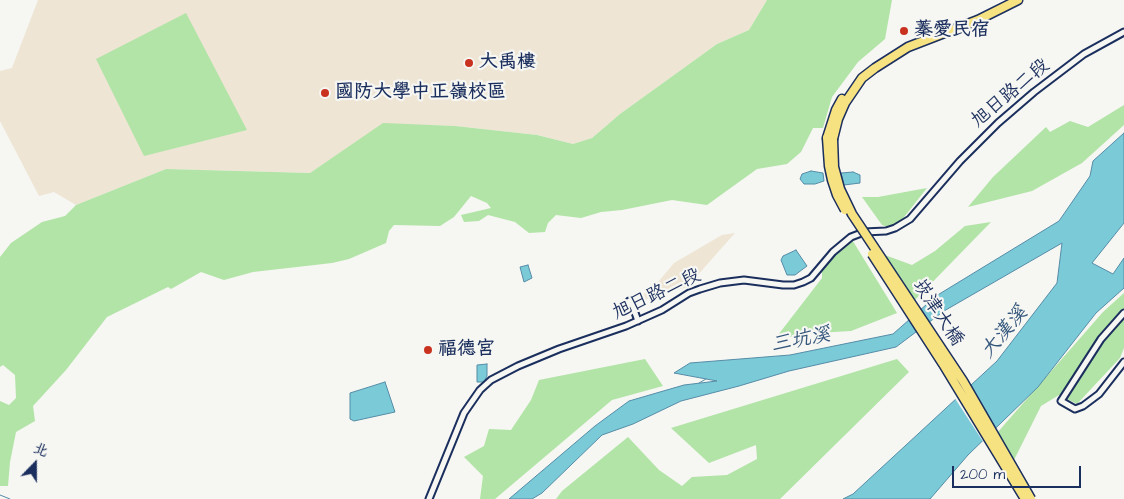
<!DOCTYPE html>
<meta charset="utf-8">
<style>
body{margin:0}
#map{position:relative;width:1124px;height:499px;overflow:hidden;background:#f6f6f2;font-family:"Architects Daughter","LXGW WenKai TC",sans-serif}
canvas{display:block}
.north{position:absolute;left:10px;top:439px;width:50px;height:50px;-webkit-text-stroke:4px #f6f6f2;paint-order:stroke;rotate:22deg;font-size:14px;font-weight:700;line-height:20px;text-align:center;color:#1b2f5e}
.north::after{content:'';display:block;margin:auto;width:18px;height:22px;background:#1b2f5e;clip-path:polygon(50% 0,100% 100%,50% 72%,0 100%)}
.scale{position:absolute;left:952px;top:466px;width:129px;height:22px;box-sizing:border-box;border:2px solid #1b2f5e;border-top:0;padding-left:6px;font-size:15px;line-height:18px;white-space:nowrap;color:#1b2f5e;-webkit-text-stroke:4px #f6f6f2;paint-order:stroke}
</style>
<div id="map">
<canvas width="1124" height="499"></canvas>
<div class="north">北</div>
<div class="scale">200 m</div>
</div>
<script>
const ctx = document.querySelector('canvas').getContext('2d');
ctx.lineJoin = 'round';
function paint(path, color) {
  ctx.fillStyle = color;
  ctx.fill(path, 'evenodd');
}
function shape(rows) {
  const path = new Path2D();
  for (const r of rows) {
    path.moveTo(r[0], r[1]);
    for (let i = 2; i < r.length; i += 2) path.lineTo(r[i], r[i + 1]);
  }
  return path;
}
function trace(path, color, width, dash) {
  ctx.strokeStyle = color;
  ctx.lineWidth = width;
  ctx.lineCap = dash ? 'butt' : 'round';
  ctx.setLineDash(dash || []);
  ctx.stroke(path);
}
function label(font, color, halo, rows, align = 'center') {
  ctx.font = font + ' "Architects Daughter","LXGW WenKai TC",sans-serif';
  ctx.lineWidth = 4.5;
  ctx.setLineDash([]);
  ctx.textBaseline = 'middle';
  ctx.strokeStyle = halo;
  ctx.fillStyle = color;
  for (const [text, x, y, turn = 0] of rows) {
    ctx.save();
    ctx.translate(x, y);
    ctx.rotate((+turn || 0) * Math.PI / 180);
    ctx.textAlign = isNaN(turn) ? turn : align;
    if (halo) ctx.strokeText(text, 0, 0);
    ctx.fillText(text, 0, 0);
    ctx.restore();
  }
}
const built = shape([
 [38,0,767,0,749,30,717,44,620,114,592,138,573,144,537,135,455,126,383,124,310,173,166,169,76,205,54,192,39,196,0,121,0,71,12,68],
 [735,233,687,287,638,302,638,299,659,281,674,263,722,235]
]);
const green = shape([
 [767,0,892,0,885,39,858,62,832,97,823,128,813,128,801,152,787,164,757,169,707,205,672,200,622,210,601,212,581,218,556,215,548,223,545,232,529,233,515,222,488,215,479,221,464,222,461,215,491,208,487,203,471,196,454,217,440,226,394,225,389,231,386,243,349,259,332,263,253,272,224,280,201,272,171,289,168,287,107,317,66,370,33,406,35,421,16,432,10,462,8,486,0,486,0,401,9,405,16,398,15,375,3,365,0,367,0,257,11,243,42,222,65,216,76,205,166,169,310,173,383,123,455,126,537,135,573,144,592,138,620,114,717,44,749,30],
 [186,13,247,130,144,156,96,59],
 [1124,105,1124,125,1082,163,1032,191,968,207,993,177,1046,127,1050,132,1070,121,1088,127],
 [927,188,897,226,890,228,882,225,862,197,878,197],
 [991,222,914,301,882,254,912,265,935,251,965,226],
 [851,238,897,313,851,331,816,333,775,339,822,278,822,267],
 [1124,293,1124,348,1120,358,1077,404,1059,395,1041,406,1014,460,997,433,1103,312],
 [645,359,663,386,612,400,495,499,480,499,483,476,464,457,484,446,489,429,511,430,531,400,539,380],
 [897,359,909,372,780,499,556,499,562,491,628,437,659,470,682,486,692,477,727,475,757,459,756,445,709,463,671,428]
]);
const water = shape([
 [1124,133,1124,223,1092,263,1113,274,1124,258,1124,288,1096,313,1038,387,968,455,930,499,843,499,853,494,997,361,1057,283,1062,243,944,311,896,347,789,371,739,386,681,401,633,424,602,435,542,493,532,499,509,499,595,426,629,401,684,385,717,381,674,373,690,363,790,355,893,334,936,296,1059,221,1090,176,1093,161,1124,133],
 [811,171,823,173,824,181,815,184,804,184,800,179,802,174,811,171],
 [853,172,860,175,860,183,844,185,841,173,853,172],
 [796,250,807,266,795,275,787,275,781,260,783,256,796,250],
 [528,265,532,278,524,282,520,267,528,265],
 [487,364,487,376,484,382,477,382,477,365,487,364],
 [385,382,395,412,354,421,350,419,350,393,385,382]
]);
const pier = shape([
 [967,385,995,432,984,443,954,397]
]);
const stream = shape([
 [699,383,706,379],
 [0,495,10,499]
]);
const minor = shape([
 [629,301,633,307,638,321],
 [1124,313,1101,339,1061,401,1075,409,1083,406,1099,394,1124,362],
 [429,499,464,413,480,390,491,380,518,366,559,349,626,326,662,310,689,293,700,289,720,283,744,280,783,285,794,285,803,282,811,278,833,252,851,237,864,232,886,231,895,228,910,219,960,161,998,123,1034,92,1084,54,1124,32]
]);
const primary = shape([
 [827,138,836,110,842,99],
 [833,139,838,119,845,103,862,78,875,68,908,47,978,20,1018,0]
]);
const primaryBridge = shape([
 [827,138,829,166,832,180,837,195,845,210],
 [833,139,834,167,840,189,852,214,963,381,1031,499],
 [872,254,943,364,1025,499]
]);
const markers = [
 [904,31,5,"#c8321e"],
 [469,63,5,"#c8321e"],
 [325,93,5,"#c8321e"],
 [428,350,5,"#c8321e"]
];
const poiNames = [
 ["蓁愛民宿",914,31],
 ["大禹樓",479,63],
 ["國防大學中正嶺校區",335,93],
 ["福德宮",438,350]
];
const streetNames = [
 ["旭日路二段",1011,94,-40],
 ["旭日路二段",657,295,-25],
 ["崁津大橋",937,313,56]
];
const waterNames = [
 ["大漢溪",1005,333,-50],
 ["三坑溪",801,341,-11]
];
paint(built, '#eee5d4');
paint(green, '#b1e4a6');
paint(water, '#7bcad7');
trace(water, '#558ca7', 1);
paint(pier, '#f6f6f2');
trace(stream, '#558ca7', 1);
trace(minor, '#1b2f5e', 9);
trace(primary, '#1b2f5e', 11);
trace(minor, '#f6f6f2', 5);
trace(primary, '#f7e281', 8);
trace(primaryBridge, '#1b2f5e', 11, []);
trace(primaryBridge, '#f7e281', 8);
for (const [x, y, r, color] of markers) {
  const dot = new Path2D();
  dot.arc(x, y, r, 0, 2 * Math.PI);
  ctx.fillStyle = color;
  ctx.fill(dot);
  trace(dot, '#f6f6f2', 2);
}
label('bold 19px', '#1b2f5e', '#f6f6f2', poiNames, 'left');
label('19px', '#1b2f5e', '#f6f6f2', streetNames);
label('italic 20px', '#33567c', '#f6f6f2', waterNames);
</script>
